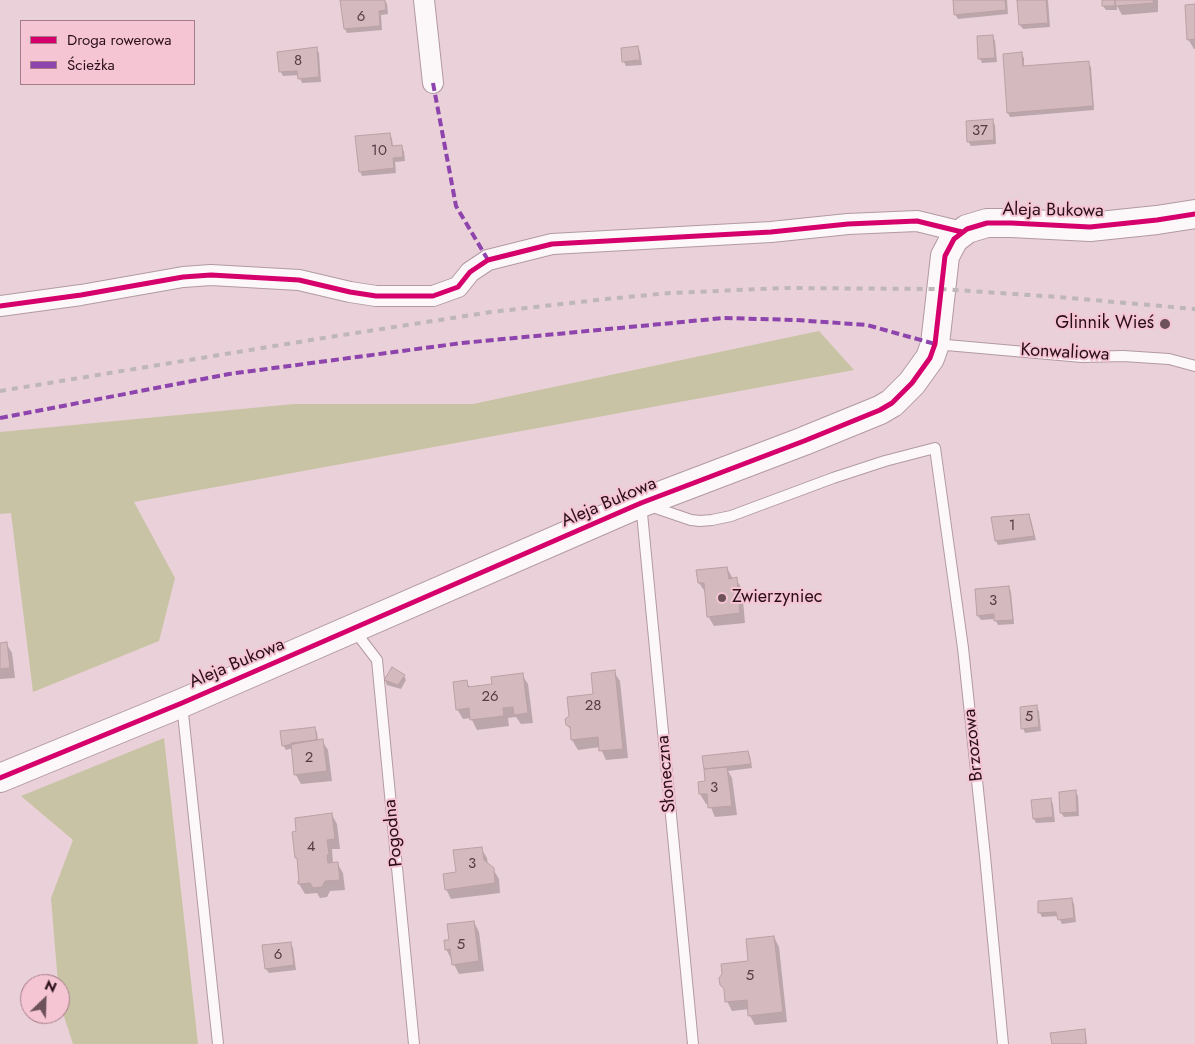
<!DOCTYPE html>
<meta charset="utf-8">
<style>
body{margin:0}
#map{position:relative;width:1195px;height:1044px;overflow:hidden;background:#ead0d8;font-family:Jost,sans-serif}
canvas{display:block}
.legend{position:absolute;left:20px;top:20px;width:175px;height:65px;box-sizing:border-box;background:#f5c5d4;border:1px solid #a47c89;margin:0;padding:6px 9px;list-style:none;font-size:15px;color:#2a0e19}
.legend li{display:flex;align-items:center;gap:10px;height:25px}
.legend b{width:25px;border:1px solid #a47c89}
.north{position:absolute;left:20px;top:974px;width:50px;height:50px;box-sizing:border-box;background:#f5c5d4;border:1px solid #a47c89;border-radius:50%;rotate:24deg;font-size:14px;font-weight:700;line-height:20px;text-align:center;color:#2a0e19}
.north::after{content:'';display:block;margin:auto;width:18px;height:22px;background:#6d525c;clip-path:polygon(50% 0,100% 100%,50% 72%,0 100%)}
</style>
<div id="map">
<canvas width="1195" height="1044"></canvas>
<ul class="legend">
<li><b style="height:6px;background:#d6006c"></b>Droga rowerowa</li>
<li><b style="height:6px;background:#8e44ad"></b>Ścieżka</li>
</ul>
<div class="north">N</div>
</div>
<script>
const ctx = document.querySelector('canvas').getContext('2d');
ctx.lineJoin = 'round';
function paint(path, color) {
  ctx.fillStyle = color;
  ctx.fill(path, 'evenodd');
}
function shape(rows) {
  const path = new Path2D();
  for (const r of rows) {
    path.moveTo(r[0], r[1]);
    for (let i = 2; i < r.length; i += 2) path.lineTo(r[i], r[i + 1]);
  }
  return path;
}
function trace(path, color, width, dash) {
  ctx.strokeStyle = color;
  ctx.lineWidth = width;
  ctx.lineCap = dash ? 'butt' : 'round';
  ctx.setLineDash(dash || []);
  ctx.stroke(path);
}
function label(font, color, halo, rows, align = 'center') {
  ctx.font = font + ' Jost,sans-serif';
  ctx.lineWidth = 4;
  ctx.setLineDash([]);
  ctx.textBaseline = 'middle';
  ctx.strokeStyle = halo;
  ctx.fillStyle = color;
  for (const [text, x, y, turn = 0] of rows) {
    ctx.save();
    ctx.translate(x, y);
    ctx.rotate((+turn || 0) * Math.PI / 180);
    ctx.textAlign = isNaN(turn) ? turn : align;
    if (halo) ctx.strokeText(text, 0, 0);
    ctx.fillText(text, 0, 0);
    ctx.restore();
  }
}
const green = shape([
 [819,331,854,370,134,502,175,578,159,641,33,692,11,513,0,514,0,432,294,404,473,404],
 [164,738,198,1044,73,1044,60,1004,60,984,58,984,51,898,73,840,21,796]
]);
const shadow = shape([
 [342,0,384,0,387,4,388,14,381,15,382,30,347,33,345,29],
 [954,0,1007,0,1008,14,958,19,955,14],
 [1018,0,1048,0,1050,27,1023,29,1020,25],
 [1103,0,1158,0,1158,12,1122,15,1117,6,1117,10,1106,10,1103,6],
 [1195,5,1195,49,1194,49,1188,39],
 [993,37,995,41,997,62,982,63,980,59],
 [638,47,640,52,642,65,626,66,624,62,622,49],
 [316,49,319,53,321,82,302,83,299,75,283,76,281,72],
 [1021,53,1024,58,1024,67,1088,63,1091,67,1094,110,1010,117,1008,113],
 [992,120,995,125,996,144,971,146,968,141],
 [390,134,392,139,393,147,401,146,404,151,405,161,395,162,396,173,362,176,360,171],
 [1028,515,1031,520,1036,540,998,545,996,541],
 [727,568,733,579,736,579,742,589,745,623,714,626,708,616,706,593,699,583],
 [1009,587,1011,592,1014,624,998,625,995,619,981,620,978,616],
 [6,643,12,653,15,678,0,679,0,644],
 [392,669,404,676,406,680,401,689,387,685,385,680],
 [614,672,620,681,628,758,606,760,600,747,578,750,572,740,572,732,567,724],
 [522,675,528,684,533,723,521,724,516,717,508,718,509,726,477,730,471,718,463,719,457,709,466,681,470,688,493,686],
 [1036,707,1039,711,1041,731,1025,733,1023,728],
 [314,728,317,732,318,741,322,741,328,750,332,781,301,784,296,775,293,748,286,750,283,745],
 [748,752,750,756,752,768,728,771,732,778,737,815,715,817,709,803,706,804,700,794,706,782,703,757],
 [1075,791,1078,796,1079,816,1064,817,1061,813],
 [1050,799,1053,804,1055,822,1036,823,1034,819],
 [332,815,337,824,340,849,332,849,333,864,337,863,343,873,345,890,330,891,327,897,320,898,317,893,305,894,299,884],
 [481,848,487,858,488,865,493,869,499,879,500,893,451,899,446,889,458,874],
 [1072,900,1074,904,1076,922,1062,924,1058,916,1042,917,1040,913,1039,902],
 [474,922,479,932,484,971,459,974,446,949,451,941],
 [774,937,779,947,787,1022,755,1025,750,1016,749,1009,732,1011,727,1001,726,993,721,985,749,963],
 [290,943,293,948,296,970,269,973,266,969,263,946],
 [1084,1030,1086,1035,1087,1044,1053,1044]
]);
const building = shape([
 [340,0,385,0,386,10,379,11,380,26,344,29,340,0],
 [953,0,1005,0,1006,10,954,15,953,0],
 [1017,0,1046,0,1048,23,1019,25,1017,0],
 [1102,0,1115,0,1115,6,1102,6,1102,0],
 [1115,0,1153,0,1154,3,1115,6,1115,0],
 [1195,4,1195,39,1187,40,1185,5,1195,4],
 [993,35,995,58,978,59,977,36,993,35],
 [638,46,640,60,622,62,621,48,638,46],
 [317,47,319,77,298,79,297,71,279,72,277,52,317,47],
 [1022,52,1023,66,1089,61,1093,106,1007,113,1003,54,1022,52],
 [993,119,994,140,967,142,966,121,993,119],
 [390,133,392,146,402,145,403,157,393,158,394,168,359,172,355,136,390,133],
 [1029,514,1034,536,995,541,991,517,1029,514],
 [727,567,729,579,737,577,740,613,707,617,704,583,698,583,696,570,727,567],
 [1009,586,1013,620,994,621,994,614,977,616,975,589,1009,586],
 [7,642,10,668,0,669,0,643,7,642],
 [392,667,405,675,398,685,384,680,392,667],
 [615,670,623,749,599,751,598,737,571,740,570,727,566,725,565,719,569,716,567,697,593,694,591,673,615,670],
 [523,673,528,713,514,715,513,707,503,708,504,716,470,720,469,708,456,710,453,682,467,680,468,687,492,684,491,677,523,673],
 [1037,705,1039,727,1021,729,1020,707,1037,705],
 [315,727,317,740,282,746,280,731,315,727],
 [323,739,327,771,294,775,291,743,323,739],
 [748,751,751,764,704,769,702,756,748,751],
 [727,767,732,806,708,808,707,794,699,794,698,782,705,781,704,769,727,767],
 [1076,790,1077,812,1060,813,1059,792,1076,790],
 [1051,798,1053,817,1033,819,1031,800,1051,798],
 [332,813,335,839,327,840,329,854,327,855,328,863,338,862,340,880,325,881,322,887,313,888,310,883,298,884,298,881,299,882,297,858,295,858,292,832,296,831,295,818,332,813],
 [482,847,484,860,494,868,495,883,445,890,443,874,456,872,453,850,482,847],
 [1072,898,1074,918,1058,920,1056,912,1038,913,1038,901,1072,898],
 [474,921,479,961,452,965,450,949,445,950,444,940,449,940,447,924,474,921],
 [774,936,783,1012,748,1016,747,1000,725,1002,724,989,720,985,719,978,722,974,721,964,748,961,746,939,774,936],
 [291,942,294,965,265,969,262,945,291,942],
 [1085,1029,1086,1044,1052,1044,1050,1033,1085,1029]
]);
const lane = shape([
 [935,344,1082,357,1123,356,1169,359,1195,366],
 [354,630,377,660,414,1044],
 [182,704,218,1044],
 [693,1044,641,503,691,520,700,521,712,520,731,516,833,478,885,461,935,448,963,648,985,856,1003,1044]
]);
const street = shape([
 [424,0,433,83],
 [0,306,81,295,183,277,211,275,299,280,350,292,376,296,433,296,458,287,470,272,488,260,552,244,771,232,848,224,917,221,962,232]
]);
const secondary = shape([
 [0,778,182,703,641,503,804,441,880,410,892,403,912,383,930,358,935,344,945,256,954,239,967,229,987,223,1011,223,1090,227,1157,220,1195,214]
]);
const rail = shape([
 [0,391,317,339,491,312,606,299,670,293,785,288,941,289,1058,297,1195,309]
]);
const quiet = shape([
 [433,83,456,206,488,260],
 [0,418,229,374,462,343,724,318,796,320,867,325,935,344]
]);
const cycleway = shape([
 [0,306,81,295,183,277,211,275,299,280,350,292,376,296,433,296,458,287,470,272,488,260,552,244,771,232,848,224,917,221,962,232],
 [0,778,182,703,641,503,804,441,880,410,892,403,912,383,930,358,935,344,945,256,954,239,967,229,987,223,1011,223,1090,227,1157,220,1195,214]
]);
const markers = [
 [1165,324,6,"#6d525c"],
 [722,598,5,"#6d525c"]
];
const numberNames = [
 ["6",361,17],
 ["8",298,61],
 ["37",980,131],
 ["10",379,151],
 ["1",1012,526],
 ["3",993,601],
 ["26",490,697],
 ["28",593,706],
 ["5",1029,717],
 ["2",309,758],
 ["3",714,788],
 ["4",311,847],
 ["3",472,864],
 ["5",461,945],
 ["6",278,955],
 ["5",750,976]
];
const streetNames = [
 ["Aleja Bukowa",1053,211,1],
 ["Konwaliowa",1065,353,3],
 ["Aleja Bukowa",609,503,-23],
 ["Aleja Bukowa",237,664,-23],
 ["Brzozowa",974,745,-96],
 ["Słoneczna",667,774,-95],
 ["Pogodna",394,833,-96]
];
const poiNames = [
 ["Glinnik Wieś",1154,324],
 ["Zwierzyniec",732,598,"left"]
];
paint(green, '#c8c3a4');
paint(shadow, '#0003');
paint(building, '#d4b9be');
trace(building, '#bba0a5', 1);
trace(lane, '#b299a2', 12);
trace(street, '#b299a2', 22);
trace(secondary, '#b299a2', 30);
trace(lane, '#fcf8f9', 10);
trace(street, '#fcf8f9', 20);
trace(secondary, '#fcf8f9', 28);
trace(rail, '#beb6b9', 4, [6, 6]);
trace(quiet, '#8e44ad', 4, [8, 4]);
trace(cycleway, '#d6006c', 5);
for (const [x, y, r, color] of markers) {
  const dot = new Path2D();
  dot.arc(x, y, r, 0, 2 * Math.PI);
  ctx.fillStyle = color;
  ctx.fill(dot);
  trace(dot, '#f5c5d4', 2);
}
label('15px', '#583c46', null, numberNames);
label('18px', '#2a0e19', '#f5c5d4', streetNames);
label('18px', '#2a0e19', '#f5c5d4', poiNames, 'right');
</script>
